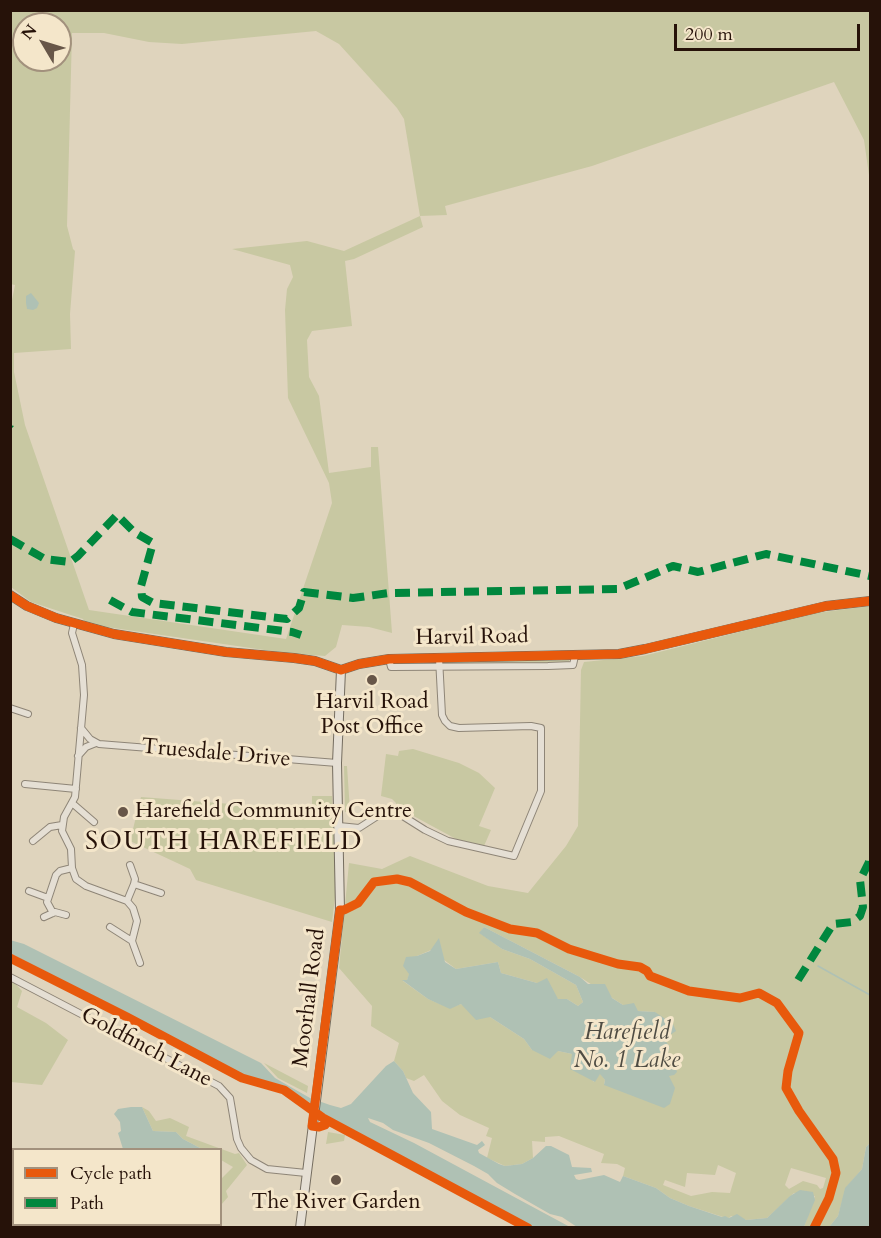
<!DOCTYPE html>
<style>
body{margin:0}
#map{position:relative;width:881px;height:1238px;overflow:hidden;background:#dfd4bd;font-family:Cardo,serif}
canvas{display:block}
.frame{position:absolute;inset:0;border:12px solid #261209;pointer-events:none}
.legend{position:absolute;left:12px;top:1148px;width:210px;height:78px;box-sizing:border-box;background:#f4e6ca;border:2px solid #a2917d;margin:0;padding:8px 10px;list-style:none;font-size:18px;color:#261209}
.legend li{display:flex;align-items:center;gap:12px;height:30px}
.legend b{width:30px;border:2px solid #a2917d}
.north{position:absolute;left:12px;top:12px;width:60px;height:60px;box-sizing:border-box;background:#f4e6ca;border:2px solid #a2917d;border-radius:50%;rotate:308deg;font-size:16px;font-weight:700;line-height:24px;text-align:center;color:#261209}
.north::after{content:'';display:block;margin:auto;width:21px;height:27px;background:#675648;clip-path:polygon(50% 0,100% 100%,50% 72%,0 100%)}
.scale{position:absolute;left:674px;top:24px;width:186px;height:27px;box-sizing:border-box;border:3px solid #261209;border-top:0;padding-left:8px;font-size:18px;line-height:21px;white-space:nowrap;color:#261209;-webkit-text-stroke:4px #f4e6ca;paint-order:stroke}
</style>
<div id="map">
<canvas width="881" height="1238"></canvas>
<div class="frame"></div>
<ul class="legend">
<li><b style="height:8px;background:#e8590c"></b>Cycle path</li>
<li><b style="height:8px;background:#00873e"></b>Path</li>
</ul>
<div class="north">N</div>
<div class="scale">200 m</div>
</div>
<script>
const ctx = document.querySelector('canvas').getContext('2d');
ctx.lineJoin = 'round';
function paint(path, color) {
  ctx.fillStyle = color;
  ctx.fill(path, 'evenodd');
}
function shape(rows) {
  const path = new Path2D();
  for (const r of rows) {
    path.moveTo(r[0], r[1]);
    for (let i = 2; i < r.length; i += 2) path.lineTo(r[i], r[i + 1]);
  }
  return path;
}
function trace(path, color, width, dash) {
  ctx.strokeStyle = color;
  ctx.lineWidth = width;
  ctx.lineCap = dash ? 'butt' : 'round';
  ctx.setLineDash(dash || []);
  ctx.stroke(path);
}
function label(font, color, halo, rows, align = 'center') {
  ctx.font = font + ' Cardo,serif';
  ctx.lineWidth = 6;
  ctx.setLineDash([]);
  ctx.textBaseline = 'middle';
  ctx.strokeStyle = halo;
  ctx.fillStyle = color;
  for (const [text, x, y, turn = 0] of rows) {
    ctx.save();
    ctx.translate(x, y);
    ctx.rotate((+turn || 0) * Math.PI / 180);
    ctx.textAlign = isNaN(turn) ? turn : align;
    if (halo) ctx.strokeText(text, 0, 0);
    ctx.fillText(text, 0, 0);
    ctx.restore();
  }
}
const green = shape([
 [11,11,870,11,870,182,864,140,834,82,592,166,445,206,447,215,420,216,423,227,354,259,345,261,352,326,312,331,307,340,309,377,319,396,329,473,371,467,371,447,378,447,392,633,369,627,342,625,336,647,325,656,285,653,86,624,83,619,31,602,11,587,11,305,15,285,10,284],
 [24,24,60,24,60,60,24,60],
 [316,31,339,44,397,108,404,119,420,216,344,251,307,241,232,249,290,265,293,277,287,289,285,310,288,398,329,483,332,503,286,639,89,610,25,425,14,372,14,353,71,349,70,314,75,251,73,249,67,226,72,33,104,33,149,42,182,44],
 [870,606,870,1143,866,1147,862,1169,846,1188,838,1216,829,1227,804,1227,815,1196,794,1193,767,1218,746,1220,731,1216,729,1218,723,1217,689,1206,670,1198,656,1188,623,1176,625,1168,617,1164,601,1163,604,1154,559,1136,545,1137,545,1142,532,1141,533,1158,522,1164,505,1166,487,1158,492,1138,486,1136,489,1128,460,1115,442,1101,424,1075,414,1081,406,1078,403,1071,394,1061,399,1043,371,1026,372,1006,339,968,349,863,382,869,410,856,488,886,528,893,566,846,578,826,581,670,584,662,643,656,816,613],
 [484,927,580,977,623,1005,638,1011,655,1012,664,1039,669,1075,604,1084,605,1080,600,1073,594,1082,572,1054,558,1051,532,1050,524,1039,490,1017,461,1004,450,1008,428,999,403,981,407,980,417,956,431,950,456,969,498,962,501,973,537,983,558,999,567,999,578,1006,583,1002,576,985,530,959,502,949,480,933],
 [718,1165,736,1173,730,1193,712,1192,691,1196,663,1185,665,1180,685,1187,687,1173,715,1175],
 [791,1168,826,1178,823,1188,820,1189,817,1185,803,1181,789,1189,785,1185],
 [569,660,569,663,444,663,444,662],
 [413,749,459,763,479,773,495,788,479,826,491,830,484,846,456,839,397,807,396,803,392,799,381,796,386,754,398,756,399,751],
 [344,766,347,766,350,811,345,812],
 [312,796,332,796,336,889,332,922,196,880,190,869,130,841,141,797,283,808,312,806],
 [12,980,22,991,17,1007,46,1023,68,1040,42,1085,11,1082,10,981],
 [264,1063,308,1086,307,1093,278,1078],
 [142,1107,149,1111,156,1121,170,1118,189,1127,186,1136,235,1154,239,1153,247,1165,226,1191,228,1197,221,1205,221,1179,233,1167,221,1160,220,1150,202,1149,183,1139,176,1132,153,1131],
 [328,1132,345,1135,344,1141,326,1144],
 [10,1201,13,1201,14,1224,111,1225,110,1228,11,1227]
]);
const water = shape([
 [31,293,39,303,37,308,33,310,27,309,26,303,26,296],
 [484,927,580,977,588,984,605,984,612,998,623,1005,634,1003,638,1011,655,1012,673,1024,676,1031,664,1039,670,1047,667,1056,673,1061,677,1072,674,1075,669,1076,675,1088,670,1104,664,1108,604,1085,605,1080,600,1074,595,1082,570,1069,572,1054,558,1051,550,1059,532,1050,524,1039,490,1017,476,1020,461,1004,450,1009,428,999,402,980,407,980,409,974,403,966,406,957,417,956,430,951,439,938,445,962,456,969,498,962,501,973,537,983,547,978,558,999,567,999,578,1006,583,1002,576,985,530,959,502,949,479,933],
 [10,940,24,944,261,1063,275,1078,310,1098,330,1105,341,1108,351,1104,386,1066,394,1061,403,1071,413,1093,431,1112,432,1129,477,1145,482,1141,485,1145,478,1150,479,1153,499,1164,505,1166,522,1164,533,1158,546,1146,551,1146,569,1155,572,1167,591,1168,592,1172,574,1175,576,1179,579,1180,604,1175,620,1182,623,1176,656,1188,670,1198,689,1206,722,1217,725,1216,729,1218,737,1214,746,1220,767,1218,790,1196,800,1190,813,1192,815,1200,804,1227,577,1227,562,1217,550,1214,515,1194,497,1183,488,1174,474,1166,429,1143,393,1130,383,1123,368,1118,370,1122,414,1143,570,1227,532,1227,327,1119,309,1102,274,1083,253,1080,245,1076,11,954],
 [131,1107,142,1107,153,1131,176,1132,183,1139,202,1149,123,1149,118,1133,121,1131,120,1122,114,1114,118,1109],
 [870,1143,870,1227,829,1227,838,1216,845,1188,862,1169,866,1147],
 [111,1225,111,1224,172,1225,169,1228,110,1227]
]);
const stream = shape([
 [818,966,870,995],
 [45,1228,46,1224]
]);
const street = shape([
 [74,624,72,633,82,665,84,695,75,797,64,817,62,831,71,849,72,868,76,879,86,886,127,901,133,908,137,921,132,941,140,963],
 [389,659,391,667,548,666,573,665,575,656],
 [10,708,28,714],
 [81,728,90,739,99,744,337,763],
 [78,756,86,747,96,743],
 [25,784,76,789],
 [72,803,94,822],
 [339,826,359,828,390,808,425,830,448,841,514,856,541,791,541,728,531,726,459,728,450,726,445,721,442,715,439,658],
 [33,841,50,827,62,825],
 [130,865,135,879,134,884],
 [29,891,48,898],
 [127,901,134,884,161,893],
 [53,913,47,902,56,875,60,871,72,868],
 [44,917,55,912,66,915],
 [110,927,132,941],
 [10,977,219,1086,230,1098,237,1139,241,1148,251,1160,267,1169,306,1173]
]);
const secondary = shape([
 [10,595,27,606,56,618,114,634,226,652,294,658,315,661,341,670,359,664,389,659,619,654,645,649,826,606,870,601],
 [300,1228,340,910,337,763,341,670]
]);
const quiet = shape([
 [10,428,11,429],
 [10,539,45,559,70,562,78,556,117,515,134,532,153,543,141,586,142,597,153,603,287,619,299,608,304,592,353,598,389,593,618,589,673,566,698,572,766,554,870,576],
 [110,600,132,612,292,632,301,635],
 [798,980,833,924,852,922,860,916,863,907,860,880,869,862,870,853]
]);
const cycleway = shape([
 [10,595,27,606,56,618,114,634,226,652,294,658,315,661,341,670,359,664,389,659,619,654,645,649,826,606,870,601],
 [10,958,127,1017,242,1078,284,1090,323,1118,528,1228],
 [328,1121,325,1125,319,1127,312,1126,340,910,344,910,358,903,374,882,397,879,410,882,466,912,510,929,537,933,569,949,618,964,640,967,647,971,650,976,689,991,740,998,759,993,777,1003,799,1033,788,1071,786,1088,799,1111,833,1159,836,1173,829,1198,814,1228]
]);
const markers = [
 [372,680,6,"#675648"],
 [123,812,6,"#675648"],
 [336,1180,6,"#675648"]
];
const streetNames = [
 ["Harvil Road",472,638,-1],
 ["Truesdale Drive",216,754,5],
 ["Moorhall Road",310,998,-83],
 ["Goldfinch Lane",146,1048,28]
];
const poiNames = [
 ["Harvil Road",372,703],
 ["Post Office",372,728],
 ["Harefield Community Centre",135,812,"left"],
 ["The River Garden",336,1203]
];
const waterNames = [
 ["Harefield",627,1033],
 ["No. 1 Lake",627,1061]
];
const quarterNames = [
 ["SOUTH HAREFIELD",224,843]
];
paint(green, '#c8c8a2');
paint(water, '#afc1b4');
trace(stream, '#afc1b4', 1.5);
trace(street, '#8e8577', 8);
trace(secondary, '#746c5f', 10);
trace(street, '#e5dfd4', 6);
trace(secondary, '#e5dfd4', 8);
trace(quiet, '#00873e', 8, [15, 8]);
trace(cycleway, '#e8590c', 9);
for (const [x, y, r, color] of markers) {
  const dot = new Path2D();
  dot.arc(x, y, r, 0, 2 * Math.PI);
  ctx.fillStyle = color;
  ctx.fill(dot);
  trace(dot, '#f4e6ca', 2);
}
label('22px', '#261209', '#f4e6ca', streetNames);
label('22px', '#261209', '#f4e6ca', poiNames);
label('italic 24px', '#4f4c43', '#f4e6ca', waterNames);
ctx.letterSpacing = '1.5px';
label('26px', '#261209', '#f4e6ca', quarterNames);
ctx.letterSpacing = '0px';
</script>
